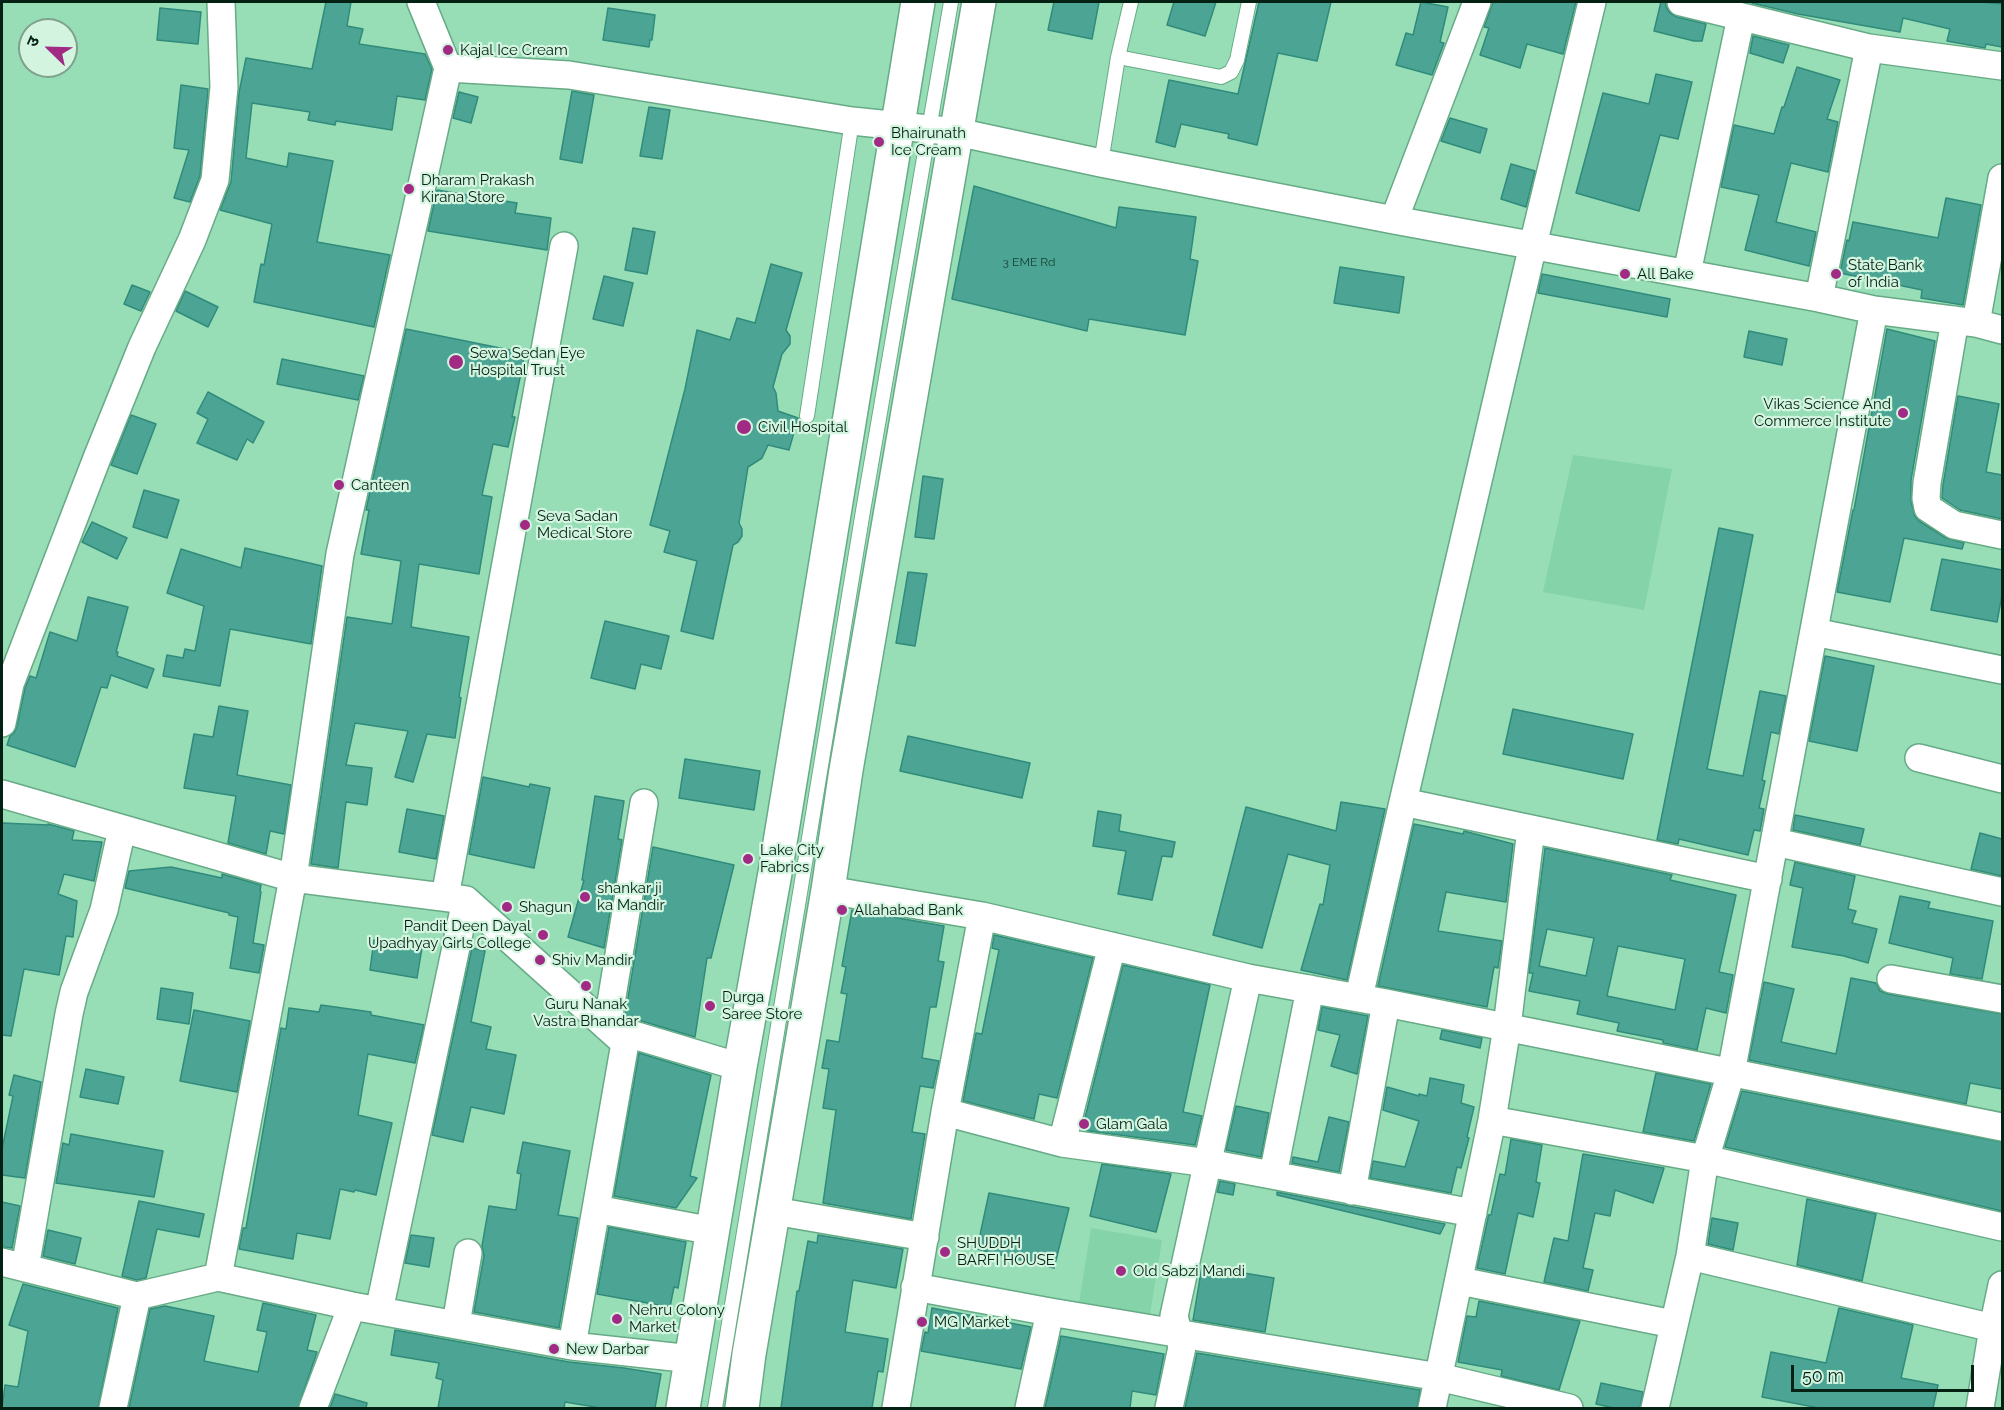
<!DOCTYPE html>
<meta charset="utf-8">
<style>
body{margin:0}
#map{position:relative;width:2004px;height:1410px;overflow:hidden;background:#97ddb6;font-family:Raleway,"Noto Sans Devanagari",sans-serif}
canvas{display:block}
.frame{position:absolute;inset:0;border:3px solid #042113;pointer-events:none}
.north{position:absolute;left:18px;top:18px;width:60px;height:60px;box-sizing:border-box;background:#d3f5e0;border:2px solid #80a08e;border-radius:50%;rotate:293deg;font-size:16px;font-weight:700;line-height:24px;text-align:center;color:#042113}
.north::after{content:'';display:block;margin:auto;width:21px;height:27px;background:#a02a84;clip-path:polygon(50% 0,100% 100%,50% 72%,0 100%)}
.scale{position:absolute;left:1791px;top:1365px;width:183px;height:27px;box-sizing:border-box;border:3px solid #042113;border-top:0;padding-left:8px;font-size:18px;line-height:21px;white-space:nowrap;color:#042113;-webkit-text-stroke:4px #d3f5e0;paint-order:stroke}
</style>
<div id="map">
<canvas width="2004" height="1410"></canvas>
<div class="frame"></div>
<div class="north">उ</div>
<div class="scale">50 m</div>
</div>
<script>
const ctx = document.querySelector('canvas').getContext('2d');
ctx.lineJoin = 'round';
function paint(path, color) {
  ctx.fillStyle = color;
  ctx.fill(path, 'evenodd');
}
function shape(rows) {
  const path = new Path2D();
  for (const r of rows) {
    path.moveTo(r[0], r[1]);
    for (let i = 2; i < r.length; i += 2) path.lineTo(r[i], r[i + 1]);
  }
  return path;
}
function trace(path, color, width, dash) {
  ctx.strokeStyle = color;
  ctx.lineWidth = width;
  ctx.lineCap = dash ? 'butt' : 'round';
  ctx.setLineDash(dash || []);
  ctx.stroke(path);
}
function label(font, color, halo, rows, align = 'center') {
  ctx.font = font + ' Raleway,sans-serif';
  ctx.lineWidth = 4.5;
  ctx.setLineDash([]);
  ctx.textBaseline = 'middle';
  ctx.strokeStyle = halo;
  ctx.fillStyle = color;
  for (const [text, x, y, turn = 0] of rows) {
    ctx.save();
    ctx.translate(x, y);
    ctx.rotate((+turn || 0) * Math.PI / 180);
    ctx.textAlign = isNaN(turn) ? turn : align;
    if (halo) ctx.strokeText(text, 0, 0);
    ctx.fillText(text, 0, 0);
    ctx.restore();
  }
}
const built = shape([
 [1573,455,1672,469,1644,610,1543,592],
 [1091,1228,1162,1240,1150,1314,1079,1303]
]);
const building = shape([
 [326,2,351,2,347,26,363,29,359,44,425,54,432,69,425,100,397,96,392,130,336,121,335,125,308,120,310,112,252,103,246,158,287,167,289,153,333,161,317,242,390,255,374,327,254,302,261,264,264,265,272,224,220,210,231,182,239,93,246,58,312,69,326,2],
 [1054,2,1099,2,1092,39,1048,30,1054,2],
 [1174,2,1216,2,1205,36,1167,25,1174,2],
 [1259,2,1331,2,1317,61,1278,53,1257,145,1228,138,1229,134,1181,124,1175,147,1156,142,1169,80,1238,94,1259,2],
 [1421,2,1448,7,1440,42,1444,43,1432,75,1396,65,1406,33,1413,35,1421,2],
 [1493,2,1576,2,1563,54,1527,44,1520,68,1480,55,1489,28,1484,27,1493,2],
 [1661,2,1666,2,1666,7,1670,13,1677,17,1706,24,1702,41,1694,41,1654,31,1661,2],
 [1752,2,1981,2,2002,4,2002,47,1986,44,1985,48,1947,41,1950,29,1903,18,1900,32,1798,14,1752,3,1752,2],
 [160,8,201,12,198,44,157,40,160,8],
 [608,8,655,15,652,40,650,40,649,47,603,40,608,8],
 [1753,36,1789,45,1783,63,1750,53,1753,36],
 [1797,67,1840,80,1827,119,1838,122,1828,172,1791,163,1776,222,1816,232,1809,266,1745,250,1759,195,1721,187,1734,125,1774,134,1782,107,1784,107,1797,67],
 [1656,74,1692,82,1678,139,1660,135,1639,211,1576,193,1603,93,1649,104,1656,74],
 [181,85,208,89,200,176,190,202,174,198,189,150,174,148,181,85],
 [572,91,594,95,582,163,560,159,572,91],
 [459,92,478,97,471,123,453,118,459,92],
 [649,107,670,110,662,159,640,156,649,107],
 [1450,118,1487,129,1480,153,1441,141,1450,118],
 [1511,164,1535,171,1526,207,1501,199,1511,164],
 [974,186,1116,228,1119,207,1196,217,1190,259,1198,261,1185,335,1089,319,1087,331,952,299,974,186],
 [437,190,517,203,515,213,551,218,547,250,428,231,437,190],
 [1946,198,1981,205,1963,305,1921,298,1922,290,1840,273,1847,240,1849,241,1853,222,1938,238,1946,198],
 [633,228,655,232,647,274,625,270,633,228],
 [771,264,802,273,786,330,790,336,790,344,782,354,773,387,776,393,778,411,798,418,789,450,768,445,762,458,748,467,739,523,742,529,742,536,738,542,733,545,713,639,681,631,697,561,664,552,670,531,650,525,685,389,697,330,730,340,737,318,755,323,771,264],
 [1340,267,1404,277,1399,313,1334,303,1340,267],
 [1542,274,1670,299,1667,317,1538,293,1542,274],
 [604,276,633,283,623,326,593,319,604,276],
 [132,285,150,292,141,311,124,304,132,285],
 [185,291,218,307,208,327,176,311,185,291],
 [406,329,525,353,512,417,515,417,508,447,493,444,482,495,492,497,479,574,419,564,411,627,469,637,459,697,461,698,455,738,427,734,413,782,395,777,408,731,355,723,346,765,372,768,367,805,346,802,338,868,311,864,347,617,392,624,401,561,361,554,369,510,366,510,406,329],
 [1887,329,1935,341,1911,480,1911,501,1915,516,1919,521,1946,538,1964,543,1962,549,1904,538,1890,602,1837,592,1853,510,1854,510,1887,329],
 [1749,331,1787,339,1782,365,1744,357,1749,331],
 [282,359,364,376,358,400,277,384,282,359],
 [208,392,264,422,253,443,247,439,237,460,197,443,208,419,197,413,208,392],
 [1958,396,1999,404,1986,472,2002,475,2002,519,1960,510,1942,498,1943,485,1958,396],
 [131,415,156,424,137,474,111,465,131,415],
 [923,476,943,479,934,539,915,537,923,476],
 [144,490,179,500,167,538,133,527,144,490],
 [92,522,127,538,117,559,82,542,92,522],
 [1719,528,1753,535,1707,769,1743,776,1760,691,1786,696,1779,734,1771,732,1762,780,1765,781,1759,808,1764,809,1760,831,1754,830,1748,855,1679,839,1678,844,1657,840,1719,528],
 [245,548,322,566,311,644,230,629,220,686,163,676,167,655,183,658,185,649,195,651,204,606,167,593,181,549,241,568,245,548],
 [1942,559,2002,570,2002,595,1997,622,1931,610,1942,559],
 [908,572,927,574,915,646,896,643,908,572],
 [88,597,128,607,116,652,118,652,117,656,154,669,147,688,111,675,107,688,101,687,75,767,7,745,10,736,14,733,17,726,25,688,30,676,36,678,50,632,77,641,88,597],
 [605,621,669,636,661,669,641,664,635,689,591,678,605,621],
 [1825,656,1874,666,1857,751,1809,741,1825,656],
 [219,706,248,711,237,775,291,785,284,834,270,831,266,854,228,843,236,796,184,788,194,734,213,737,219,706],
 [1513,709,1633,734,1623,779,1503,754,1513,709],
 [908,736,1030,763,1022,798,900,771,908,736],
 [685,759,760,771,754,810,679,798,685,759],
 [483,777,529,787,530,784,550,788,534,868,469,854,483,777],
 [595,796,624,801,618,839,622,840,604,948,568,937,584,880,582,880,595,796],
 [1341,802,1385,809,1347,980,1301,970,1320,904,1323,905,1330,865,1288,854,1262,948,1213,935,1246,807,1336,831,1341,802],
 [407,809,444,816,436,859,399,852,407,809],
 [1098,811,1121,815,1119,831,1175,842,1172,857,1162,856,1152,900,1118,894,1126,851,1093,846,1098,811],
 [1795,815,1864,829,1860,845,1793,830,1795,815],
 [2,823,48,825,48,824,74,831,72,840,102,842,94,881,64,874,58,894,77,901,73,937,66,936,59,975,24,969,11,1036,2,1035,2,823],
 [1414,824,1463,834,1464,831,1513,844,1506,902,1446,892,1438,931,1502,941,1498,968,1494,967,1487,1007,1378,986,1414,824],
 [1980,833,2002,839,2002,876,1971,869,1980,833],
 [653,847,734,865,711,958,707,958,695,1037,625,1016,653,847],
 [1545,848,1672,875,1670,880,1736,895,1719,972,1733,975,1726,1013,1706,1008,1697,1050,1663,1043,1663,1040,1617,1031,1619,1023,1577,1014,1580,1001,1529,991,1533,973,1529,973,1545,848],
 [1547,929,1594,938,1586,976,1539,966,1547,929],
 [1618,946,1685,959,1675,1010,1607,996,1618,946],
 [1795,862,1855,876,1848,909,1856,911,1852,923,1877,929,1868,963,1844,956,1792,947,1803,888,1790,885,1795,862],
 [171,867,222,878,222,874,261,885,260,891,261,892,253,943,264,945,259,973,230,968,238,917,229,915,229,913,125,888,129,871,171,867],
 [1900,896,1930,902,1928,908,1993,921,1982,979,1950,974,1953,958,1889,943,1900,896],
 [852,910,944,926,938,961,944,962,936,1007,930,1007,922,1058,939,1061,933,1088,920,1086,912,1132,925,1134,911,1219,823,1203,836,1110,823,1108,829,1069,822,1068,827,1040,839,1042,847,994,841,993,846,967,842,966,852,910],
 [994,935,1093,958,1057,1098,1039,1094,1034,1119,963,1101,976,1033,982,1034,999,950,992,948,994,935],
 [374,940,422,948,417,978,370,970,374,940],
 [472,948,485,951,471,1022,491,1027,486,1049,516,1055,504,1114,471,1107,463,1142,432,1135,472,948],
 [1123,965,1210,985,1183,1112,1202,1116,1195,1145,1082,1130,1123,965],
 [1851,978,1876,983,1880,991,1888,994,2002,1014,2002,1089,1970,1083,1966,1104,1749,1060,1764,982,1794,989,1781,1042,1836,1054,1851,978],
 [161,988,193,993,189,1024,157,1019,161,988],
 [321,1005,371,1012,371,1015,424,1025,415,1063,368,1054,358,1115,392,1123,376,1195,355,1190,354,1192,340,1189,330,1239,297,1233,293,1259,239,1249,243,1228,246,1228,281,1028,286,1029,289,1008,319,1012,321,1005],
 [1322,1007,1368,1016,1357,1074,1331,1066,1340,1035,1318,1030,1322,1007],
 [194,1010,250,1021,237,1092,180,1081,194,1010],
 [1442,1030,1482,1038,1480,1048,1440,1039,1442,1030],
 [639,1053,711,1075,690,1176,697,1178,676,1208,614,1196,639,1053],
 [86,1069,124,1077,118,1104,80,1097,86,1069],
 [1656,1073,1711,1084,1694,1141,1643,1132,1656,1073],
 [14,1075,41,1082,25,1178,2,1175,2,1149,13,1096,9,1095,14,1075],
 [1430,1078,1464,1085,1461,1103,1474,1107,1467,1137,1469,1138,1461,1168,1457,1167,1451,1193,1370,1178,1373,1161,1405,1167,1419,1121,1383,1110,1387,1087,1419,1096,1419,1094,1427,1096,1430,1078],
 [1742,1091,2002,1142,2002,1211,1725,1147,1742,1091],
 [1236,1106,1269,1113,1261,1157,1226,1150,1236,1106],
 [1329,1117,1349,1122,1339,1172,1292,1163,1293,1157,1318,1162,1329,1117],
 [71,1134,163,1151,154,1197,56,1183,63,1143,69,1145,71,1134],
 [1511,1139,1542,1145,1536,1182,1540,1183,1533,1217,1518,1213,1505,1274,1477,1268,1488,1218,1488,1215,1491,1215,1500,1174,1505,1175,1511,1139],
 [523,1142,570,1151,558,1215,578,1218,559,1328,474,1312,484,1256,482,1246,489,1206,516,1210,521,1174,517,1173,523,1142],
 [1583,1154,1664,1168,1653,1203,1615,1190,1610,1216,1595,1213,1583,1268,1593,1270,1588,1291,1544,1282,1554,1238,1568,1241,1583,1154],
 [1102,1164,1171,1174,1156,1232,1090,1216,1102,1164],
 [1220,1181,1235,1184,1233,1195,1217,1192,1220,1181],
 [1277,1192,1349,1206,1445,1224,1440,1234,1277,1195,1277,1192],
 [989,1193,1069,1208,1054,1268,977,1249,989,1193],
 [1807,1199,1876,1214,1862,1281,1797,1265,1807,1199],
 [139,1201,204,1214,199,1237,157,1229,146,1278,137,1280,122,1276,139,1201],
 [2,1202,20,1206,12,1248,2,1247,2,1202],
 [1712,1218,1738,1223,1733,1250,1708,1244,1712,1218],
 [609,1227,686,1242,678,1288,674,1287,670,1307,597,1294,609,1227],
 [48,1230,81,1238,75,1264,43,1256,48,1230],
 [411,1235,434,1238,429,1267,405,1263,411,1235],
 [818,1235,903,1249,896,1288,853,1280,845,1332,888,1339,883,1372,878,1371,872,1408,781,1408,797,1291,799,1291,808,1241,817,1243,818,1235],
 [1202,1266,1274,1278,1265,1332,1193,1320,1202,1266],
 [23,1284,118,1308,98,1408,2,1408,5,1385,18,1387,28,1331,9,1325,23,1284],
 [1479,1301,1580,1321,1559,1390,1501,1376,1502,1370,1458,1362,1467,1316,1476,1317,1479,1301],
 [263,1303,316,1315,307,1350,317,1352,298,1408,129,1408,150,1309,165,1306,214,1316,204,1361,258,1372,267,1332,257,1330,263,1303],
 [932,1308,1031,1327,1021,1369,921,1351,925,1332,928,1333,932,1308],
 [1839,1308,1913,1325,1901,1378,1938,1385,1933,1408,1819,1408,1762,1397,1771,1352,1826,1363,1839,1308],
 [395,1330,569,1362,624,1368,661,1374,655,1408,601,1408,565,1402,564,1408,438,1408,443,1380,436,1378,439,1363,391,1355,395,1330],
 [1061,1336,1164,1354,1156,1395,1132,1391,1130,1408,1045,1408,1061,1336],
 [1197,1353,1420,1390,1417,1408,1185,1408,1197,1353],
 [1601,1383,1643,1392,1640,1408,1614,1408,1596,1404,1601,1383],
 [335,1394,367,1403,366,1408,330,1408,335,1394]
]);
const service = shape([
 [1118,57,1221,77,1231,72,1237,60,1249,2],
 [1101,163,1118,57,1131,2],
 [807,416,852,121],
 [715,1408,863,511,951,2]
]);
const minor = shape([
 [1681,2,1869,48,2002,66],
 [448,68,569,75,852,121,957,132,1101,163,1394,220,1819,298,1874,310,1976,323,2002,330],
 [1394,220,1477,2],
 [1687,273,1741,17],
 [1819,298,1869,48],
 [1955,320,1927,483,1926,498,1928,508,1954,525,2002,535],
 [1976,323,2002,178],
 [1814,632,2002,670],
 [2,723,10,684,97,458,142,347,192,240,215,180,224,87,221,2],
 [1919,758,2002,779],
 [2,794,293,878,466,900,625,1043,572,1346],
 [1403,802,1533,245,1592,2],
 [644,803,607,1027,740,1067],
 [1775,842,2002,892],
 [828,890,982,916,1248,978,1386,1003,2002,1127],
 [445,897,564,246],
 [1891,979,2002,999],
 [1359,997,1403,802,1768,879],
 [945,1112,1062,1143,1208,1163,1473,1213],
 [1492,1120,1705,1159,2002,1227],
 [1062,1143,1112,946],
 [1273,1175,1310,989],
 [1352,1191,1386,1003],
 [596,1209,713,1231],
 [774,1211,925,1237],
 [1690,1256,1993,1328],
 [2,1262,137,1296,218,1277,352,1306,572,1346,692,1359],
 [25,1268,69,1014,74,992,104,910,122,829],
 [218,1277,293,878,340,554,448,68,421,2],
 [1460,1281,1673,1324],
 [915,1287,1050,1312,1439,1377,1569,1408],
 [379,1311,466,900],
 [456,1324,468,1253],
 [113,1408,137,1296],
 [313,1408,352,1306],
 [896,1408,945,1112,982,916],
 [1029,1408,1050,1312],
 [1169,1408,1182,1347,1174,1316,1248,978],
 [1432,1408,1492,1120,1507,1027,1531,829],
 [1655,1408,1690,1256,1705,1159,1731,1073,1874,310],
 [1980,1408,1993,1328,2002,1285]
]);
const primary = shape([
 [683,1408,740,1067,775,873,918,2],
 [742,1408,749,1354,828,890,846,770,979,2]
]);
const markers = [
 [448,50,6,"#a02a84"],
 [879,142,6,"#a02a84"],
 [409,189,6,"#a02a84"],
 [1625,274,6,"#a02a84"],
 [1836,274,6,"#a02a84"],
 [456,362,8,"#a02a84"],
 [1903,413,6,"#a02a84"],
 [744,427,8,"#a02a84"],
 [339,485,6,"#a02a84"],
 [525,525,6,"#a02a84"],
 [748,859,6,"#a02a84"],
 [585,897,6,"#a02a84"],
 [507,907,6,"#a02a84"],
 [842,910,6,"#a02a84"],
 [543,935,6,"#a02a84"],
 [540,960,6,"#a02a84"],
 [586,986,6,"#a02a84"],
 [710,1006,6,"#a02a84"],
 [1084,1124,6,"#a02a84"],
 [945,1252,6,"#a02a84"],
 [1121,1271,6,"#a02a84"],
 [617,1319,6,"#a02a84"],
 [922,1322,6,"#a02a84"],
 [554,1349,6,"#a02a84"]
];
const numberNames = [
 ["3 EME Rd",1029,262]
];
const poiNames = [
 ["Kajal Ice Cream",460,50],
 ["Bhairunath",891,133],
 ["Ice Cream",891,150],
 ["Dharam Prakash",421,180],
 ["Kirana Store",421,197],
 ["State Bank",1848,265],
 ["of India",1848,282],
 ["All Bake",1637,274],
 ["Sewa Sedan Eye",470,353],
 ["Hospital Trust",470,370],
 ["Vikas Science And",1891,404,"right"],
 ["Commerce Institute",1891,421,"right"],
 ["Civil Hospital",758,427],
 ["Canteen",351,485],
 ["Seva Sadan",537,516],
 ["Medical Store",537,533],
 ["Lake City",760,850],
 ["Fabrics",760,867],
 ["shankar ji",597,888],
 ["ka Mandir",597,905],
 ["Shagun",519,907],
 ["Allahabad Bank",854,910],
 ["Pandit Deen Dayal",531,926,"right"],
 ["Upadhyay Girls College",531,943,"right"],
 ["Shiv Mandir",552,960],
 ["Durga",722,997],
 ["Saree Store",722,1014],
 ["Guru Nanak",586,1004,"center"],
 ["Vastra Bhandar",586,1021,"center"],
 ["Glam Gala",1096,1124],
 ["SHUDDH",957,1243],
 ["BARFI HOUSE",957,1260],
 ["Old Sabzi Mandi",1133,1271],
 ["Nehru Colony",629,1310],
 ["Market",629,1327],
 ["MG Market",934,1322],
 ["New Darbar",566,1349]
];
paint(built, '#85d3a9');
paint(building, '#4ca594');
trace(building, '#308b7b', 1.5);
trace(service, '#67ab86', 16);
trace(minor, '#67ab86', 30);
trace(primary, '#67ab86', 36);
trace(service, '#fff', 14);
trace(minor, '#fff', 27);
trace(primary, '#fff', 33);
for (const [x, y, r, color] of markers) {
  const dot = new Path2D();
  dot.arc(x, y, r, 0, 2 * Math.PI);
  ctx.fillStyle = color;
  ctx.fill(dot);
  trace(dot, '#d3f5e0', 2);
}
label('12px', '#164233', null, numberNames);
label('15px', '#042113', '#d3f5e0', poiNames, 'left');
</script>
